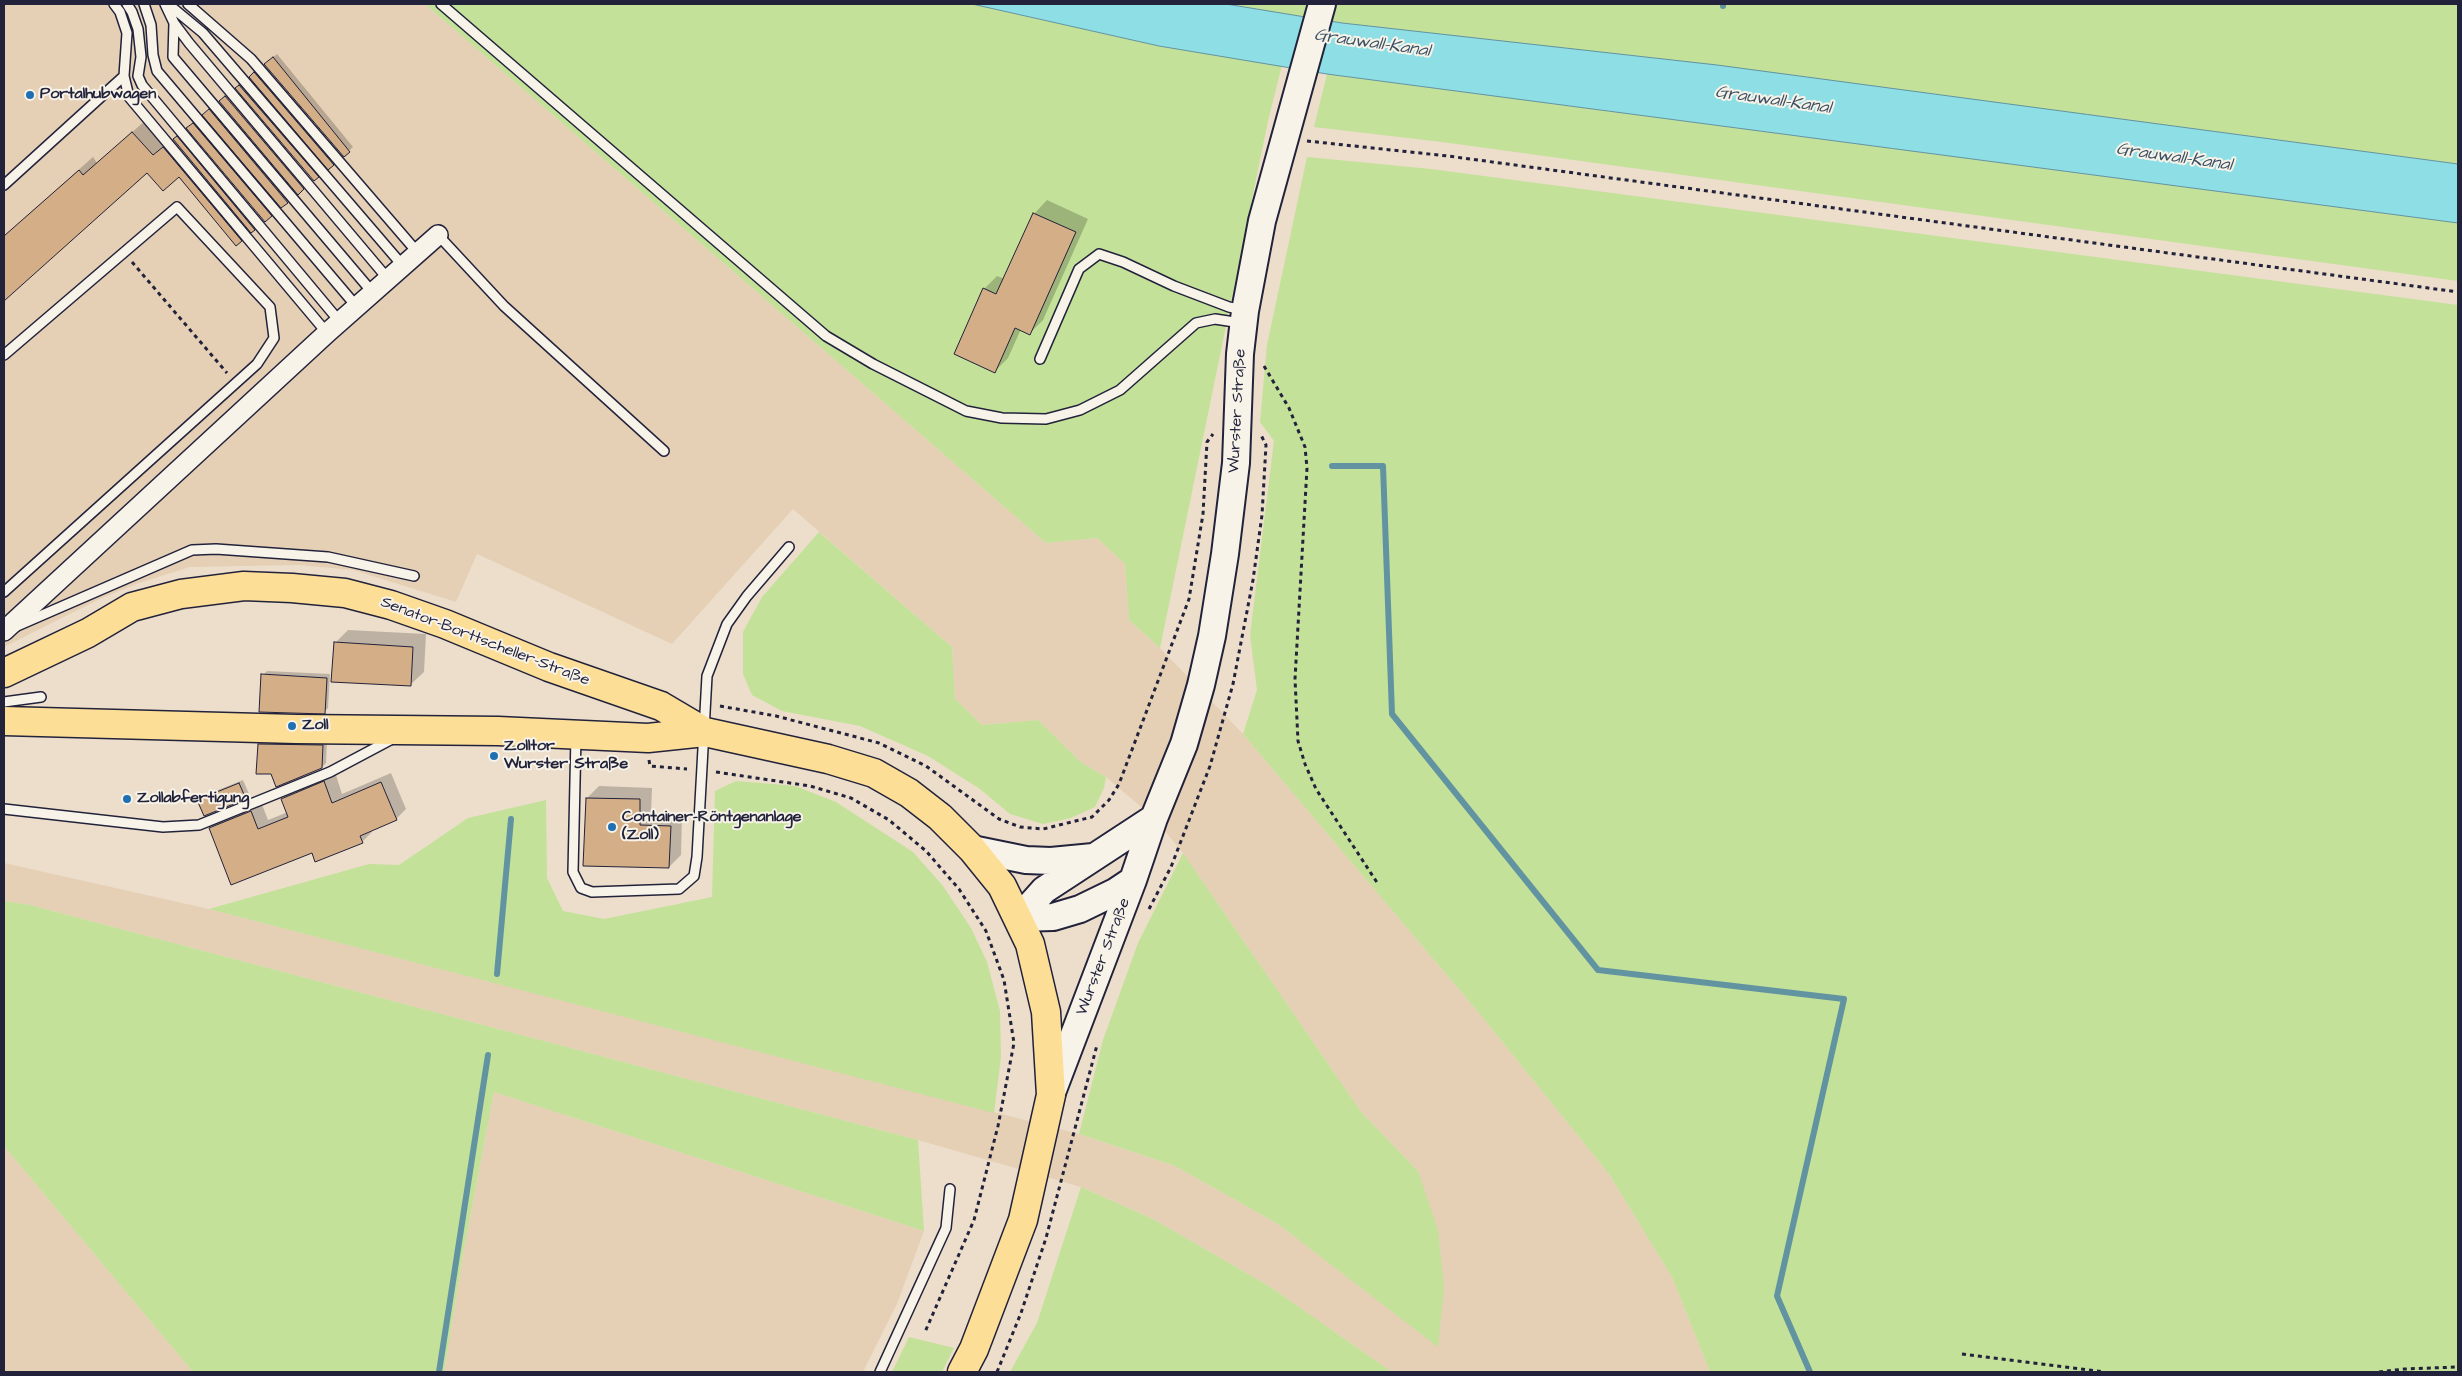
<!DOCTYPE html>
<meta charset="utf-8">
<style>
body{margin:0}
#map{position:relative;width:2462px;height:1376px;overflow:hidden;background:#ecdecb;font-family:"Architects Daughter",sans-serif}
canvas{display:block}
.frame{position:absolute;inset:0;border:5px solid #22223b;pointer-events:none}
</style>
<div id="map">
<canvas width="2462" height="1376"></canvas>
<div class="frame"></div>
</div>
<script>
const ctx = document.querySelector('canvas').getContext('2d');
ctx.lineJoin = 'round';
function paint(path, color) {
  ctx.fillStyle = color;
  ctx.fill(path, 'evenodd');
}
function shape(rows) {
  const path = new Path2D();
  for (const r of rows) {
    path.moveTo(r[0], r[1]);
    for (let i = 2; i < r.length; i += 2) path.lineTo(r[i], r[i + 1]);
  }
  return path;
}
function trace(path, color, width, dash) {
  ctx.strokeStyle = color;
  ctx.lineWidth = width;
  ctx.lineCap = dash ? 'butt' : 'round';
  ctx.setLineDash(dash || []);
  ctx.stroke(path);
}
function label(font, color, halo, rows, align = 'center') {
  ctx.font = font + ' "Architects Daughter",sans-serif';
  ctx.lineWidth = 4;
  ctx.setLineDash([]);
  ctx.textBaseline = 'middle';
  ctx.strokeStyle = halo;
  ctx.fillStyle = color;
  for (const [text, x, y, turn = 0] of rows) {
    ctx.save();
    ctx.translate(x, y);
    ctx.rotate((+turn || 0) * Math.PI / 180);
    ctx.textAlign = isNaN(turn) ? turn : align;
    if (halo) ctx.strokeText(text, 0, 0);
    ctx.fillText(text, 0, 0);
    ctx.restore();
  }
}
const built = shape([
 [4,4,425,4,1046,543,1097,538,1125,564,1129,620,1160,648,1243,734,1479,1013,1609,1174,1672,1277,1710,1372,1392,1372,1269,1286,1153,1219,1081,1187,918,1140,30,905,4,901,4,863,209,909,1079,1134,1175,1166,1278,1224,1438,1346,1418,1171,1362,1113,1183,853,1154,818,1106,777,1082,763,1038,720,982,725,955,699,952,647,793,509,672,644,477,554,456,602,353,570,299,565,190,567,139,583,102,598,4,647],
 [494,1092,924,1231,897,1304,863,1372,444,1372,464,1249],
 [4,1146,193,1372,4,1372]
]);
const green = shape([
 [425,4,972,4,1159,46,1282,65,1268,121,1160,648,1129,620,1125,564,1097,538,1046,543],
 [1226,4,2458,4,2458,164,2171,126,1342,23],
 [1327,74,2458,223,2458,281,1442,142,1314,127],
 [1307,157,1431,169,2458,305,2458,1372,1710,1372,1672,1277,1609,1174,1479,1013,1243,734,1257,690,1250,635,1274,441,1260,422,1267,345],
 [819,532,952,647,955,699,982,725,1038,720,1082,763,1106,777,1104,788,1095,807,1071,818,1043,824,1010,814,980,789,928,756,860,726,782,711,752,695,743,674,743,632,762,597],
 [736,781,795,786,836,802,913,852,943,886,971,928,987,962,1000,1011,1001,1057,994,1113,209,909,369,864,399,865,468,818,546,800,547,878,563,911,604,919,712,897,715,791],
 [1183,853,1362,1113,1418,1171,1438,1230,1444,1288,1438,1347,1278,1224,1175,1166,1079,1134,1103,1040,1138,943],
 [4,901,30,905,918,1140,924,1231,494,1092,464,1249,444,1372,193,1372,4,1146],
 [1081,1187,1153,1219,1269,1286,1392,1372,1010,1372,1037,1323],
 [909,1337,954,1348,942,1372,892,1372]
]);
const water = shape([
 [972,4,1226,4,1342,23,1717,65,2458,164,2458,223,1327,74,1159,46,972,4]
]);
const shadow = shape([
 [277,54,353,147,344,155,269,61],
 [259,69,337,160,333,164,254,73],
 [244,82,322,173,318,177,237,88],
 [230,93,307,185,303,188,224,98],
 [214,106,291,198,282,206,208,111],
 [146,120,167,143,181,133,258,225,241,240,179,175,147,171,4,299,4,236,93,157,97,163],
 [197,120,275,211,271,215,192,124],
 [1047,200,1088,219,1043,320,1030,333,1021,329,1008,358,995,371,984,289,997,276,1005,279,1034,214],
 [348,630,426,634,424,672,410,685,335,643],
 [267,671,330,674,328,708,324,712,263,675],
 [263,740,327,741,326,763,322,767,259,744],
 [335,772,342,794,391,773,406,809,396,819,371,829,372,832,362,842,312,851,210,828,220,818,261,802,268,820,288,812,282,799,293,789],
 [243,780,249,794,245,798,199,800,203,796],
 [599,786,652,788,651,814,682,815,681,855,669,867,587,798]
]);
const stream = shape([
 [1723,6,1723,4],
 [1332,466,1383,466,1392,714,1598,970,1844,999,1777,1296,1810,1372],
 [497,974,511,819],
 [439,1372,488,1055]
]);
const building = shape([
 [273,57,350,152,344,157,264,64,273,57],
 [254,72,334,165,328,170,249,77,254,72],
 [239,85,319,177,314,181,235,88,239,85],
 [225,96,304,189,298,195,219,101,225,96],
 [209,109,288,203,281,208,202,115,209,109],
 [193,123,272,216,265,222,186,128,193,123],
 [132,132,153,155,163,147,242,241,236,246,179,177,163,191,147,173,4,301,4,236,79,170,83,175,132,132],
 [177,136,255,230,251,233,173,139,177,136],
 [1033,213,1076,232,1030,335,1015,328,995,373,954,354,983,288,996,294,1033,213],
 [334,642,413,647,411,686,331,682,334,642],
 [261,674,327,678,325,714,259,712,261,674],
 [258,744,323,745,322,768,276,787,271,774,256,774,258,744],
 [324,781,332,803,381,782,397,820,360,836,363,843,315,862,312,853,231,885,209,828,251,811,258,829,288,817,281,799,324,781],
 [239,783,246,799,204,816,197,800,239,783],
 [586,798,640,799,640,825,671,826,669,868,583,866,586,798]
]);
const path = shape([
 [1307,141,1448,156,2458,292],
 [132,262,227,373],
 [1264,366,1289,408,1305,447,1307,468,1295,679,1298,741,1305,764,1316,789,1378,884],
 [720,706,776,716,879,743,926,766,999,819,1020,827,1043,829,1092,817,1109,800,1119,784,1189,599,1203,514,1207,442,1213,434],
 [649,760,650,766,687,769],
 [716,772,810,786,851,798,889,820,926,851,959,889,986,931,1004,980,1014,1043,998,1126,974,1220,925,1332],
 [1149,909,1171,867,1210,766,1233,684,1253,580,1262,515,1266,445,1261,435],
 [1962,1354,2104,1372],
 [997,1372,1021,1313,1046,1238,1097,1045],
 [2379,1372,2404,1369,2458,1367]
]);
const lane = shape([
 [114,4,120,12,127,33,124,76,129,97,327,333],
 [127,4,132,12,138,29,141,57,138,76,142,85,340,322],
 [144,4,151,25,153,55,157,71,357,307],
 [165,4,174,23,189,43,388,279],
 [168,4,203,33,403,266],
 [188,4,251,59,418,253],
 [441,4,826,336,873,364,966,411,1002,418,1046,419,1080,410,1120,390,1196,323,1215,319,1241,323],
 [174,23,173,57,373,293],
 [4,185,124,76],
 [438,235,504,306,664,451],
 [4,355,177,207,270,307,274,338,257,364,4,592],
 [1040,359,1079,269,1099,254,1123,262,1174,286,1229,307,1243,310],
 [17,626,192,550,216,549,328,557,414,576],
 [4,702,41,697],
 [576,736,573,872,581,888,592,892,679,889,694,876,697,857,707,676,727,624,747,596,789,547],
 [4,809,163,827,199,825,330,772,394,738],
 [880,1372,946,1228,950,1189]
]);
const street = shape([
 [4,631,327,333,438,235]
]);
const secondary = shape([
 [972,849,1026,860,1051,861,1093,857],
 [1019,918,1044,890,1154,818],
 [1019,918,1053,917,1080,909,1115,892,1133,880],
 [1051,1095,1133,880,1154,818,1184,744,1201,685,1212,636,1225,554,1236,463,1240,354,1245,311,1262,221,1322,4]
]);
const primary = shape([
 [4,673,88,633,132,607,181,594,244,586,292,588,345,593,391,605,445,624,549,667,661,706,705,732],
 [4,721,296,729,498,731,648,738,705,732,828,759,874,773,909,793,940,817,972,849,1002,886,1030,944,1046,1012,1051,1095,1023,1220,974,1349,962,1372]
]);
const markers = [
 [30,95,5,"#1f6fb2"],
 [292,726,5,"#1f6fb2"],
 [494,756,5,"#1f6fb2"],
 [127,799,5,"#1f6fb2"],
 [612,827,5,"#1f6fb2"]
];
const poiNames = [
 ["Portalhubwagen",40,95],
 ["Zoll",302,726],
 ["Zolltor",504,747],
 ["Wurster Straße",504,765],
 ["Zollabfertigung",137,799],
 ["Container-Röntgenanlage",622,818],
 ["(Zoll)",622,836]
];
const streetNames = [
 ["Wurster Straße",1238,411,-87],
 ["Senator-Borttscheller-Straße",485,642,21],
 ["Wurster Straße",1104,957,-69]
];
const waterNames = [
 ["Grauwall-Kanal",1372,44,8],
 ["Grauwall-Kanal",1773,101,8],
 ["Grauwall-Kanal",2174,158,8]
];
paint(built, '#e5d0b6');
paint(green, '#c3e199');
paint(water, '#8ddfe5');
trace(water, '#6293a1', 1);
paint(shadow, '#0003');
trace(stream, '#6293a1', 6);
paint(building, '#d4ae86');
trace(building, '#22223b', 1);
trace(lane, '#22223b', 12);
trace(street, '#22223b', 22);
trace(secondary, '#22223b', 30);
trace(primary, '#22223b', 31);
trace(path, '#22223b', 3, [4, 4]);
trace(lane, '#f7f3e8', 9);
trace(street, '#f7f3e8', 19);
trace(secondary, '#f7f3e8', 26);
trace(primary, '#fdde96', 28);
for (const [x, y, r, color] of markers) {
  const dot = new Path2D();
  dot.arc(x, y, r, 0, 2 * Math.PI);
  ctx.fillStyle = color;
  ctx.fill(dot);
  trace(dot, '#f7f3e8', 2);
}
label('bold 16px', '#22223b', '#f7f3e8', poiNames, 'left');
label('16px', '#22223b', '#f7f3e8', streetNames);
label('italic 18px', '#3d5166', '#f7f3e8', waterNames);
</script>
